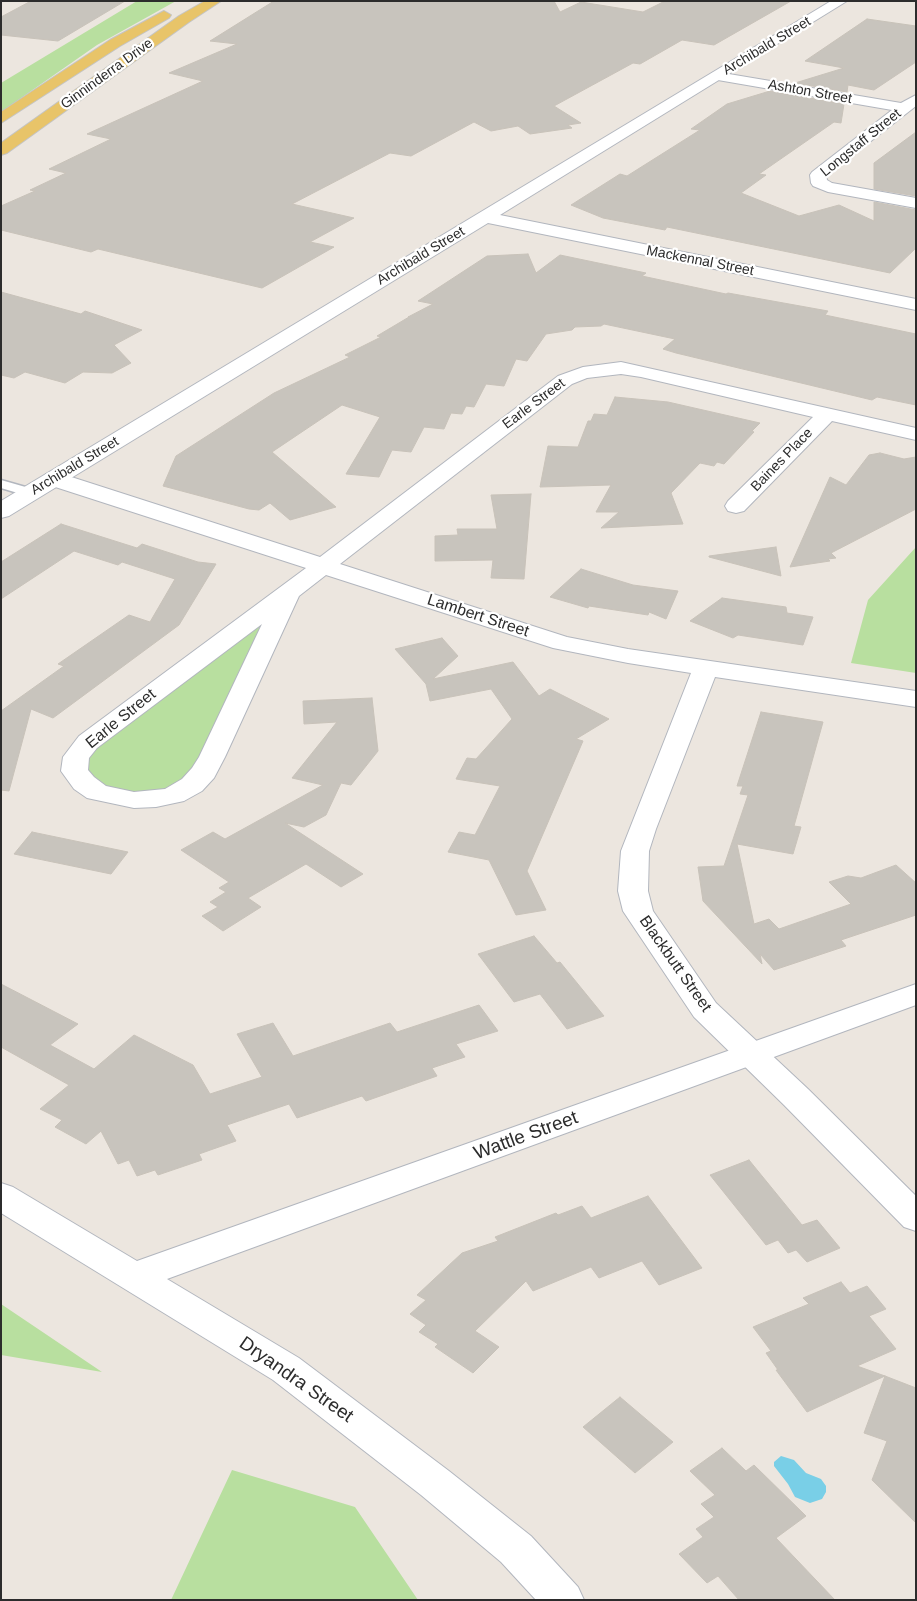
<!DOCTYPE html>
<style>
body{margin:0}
#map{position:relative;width:917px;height:1601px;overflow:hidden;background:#ece6df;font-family:Helvetica,sans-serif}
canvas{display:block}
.frame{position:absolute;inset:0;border:2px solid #2c2c2c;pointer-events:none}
</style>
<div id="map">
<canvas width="917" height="1601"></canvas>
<div class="frame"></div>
</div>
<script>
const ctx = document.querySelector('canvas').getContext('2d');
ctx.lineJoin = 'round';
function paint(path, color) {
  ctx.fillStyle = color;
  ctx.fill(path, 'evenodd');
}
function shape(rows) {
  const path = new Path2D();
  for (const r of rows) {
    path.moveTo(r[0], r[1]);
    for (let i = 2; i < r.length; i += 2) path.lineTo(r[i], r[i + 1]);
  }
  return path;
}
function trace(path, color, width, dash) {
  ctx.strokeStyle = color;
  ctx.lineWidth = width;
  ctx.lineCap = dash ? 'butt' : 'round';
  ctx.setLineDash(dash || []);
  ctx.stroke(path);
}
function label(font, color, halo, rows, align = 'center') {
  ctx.font = font + ' Helvetica,sans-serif';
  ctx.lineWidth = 4.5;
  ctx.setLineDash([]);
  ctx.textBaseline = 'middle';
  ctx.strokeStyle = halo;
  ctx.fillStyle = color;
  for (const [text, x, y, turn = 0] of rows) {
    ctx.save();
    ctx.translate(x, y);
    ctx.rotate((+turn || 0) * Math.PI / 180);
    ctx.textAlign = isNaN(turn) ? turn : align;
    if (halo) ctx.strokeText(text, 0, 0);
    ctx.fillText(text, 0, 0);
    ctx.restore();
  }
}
const green = shape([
 [137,1,176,1,97,45,1,112,1,83],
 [916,547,916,673,851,663,868,600],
 [289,592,212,757,174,795,97,792,76,757],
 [1,1304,102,1372,1,1355],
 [232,1470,355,1507,418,1600,171,1600]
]);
const water = shape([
 [781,1456,794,1460,806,1473,821,1479,826,1486,826,1492,822,1499,810,1503,795,1497,788,1484,774,1466,774,1462]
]);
const building = shape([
 [31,1,125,1,58,41,1,35,1,17,31,1],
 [274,1,554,1,560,12,581,2,643,12,665,1,791,1,714,45,682,40,640,64,633,63,554,106,581,123,568,125,572,128,530,134,518,126,491,131,474,122,411,156,390,153,292,204,354,218,310,242,334,247,262,288,98,249,91,252,1,230,1,206,35,191,30,190,66,173,49,169,111,139,87,134,203,81,169,73,237,44,210,41,274,1],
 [867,19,916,26,916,62,874,90,848,85,847,92,795,83,844,68,805,61,867,19],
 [770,91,844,104,841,123,834,122,759,174,766,175,741,193,799,216,839,205,874,221,874,202,916,210,916,248,890,273,667,227,665,230,603,218,571,205,620,174,627,176,700,130,691,129,727,104,770,91],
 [916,132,916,196,874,189,874,163,916,132],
 [528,254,536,273,560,255,646,273,642,276,726,294,728,293,828,311,825,315,916,334,916,405,877,397,872,400,676,353,663,349,675,339,604,324,601,326,575,327,572,330,546,334,527,361,516,359,504,386,486,384,474,407,466,406,462,414,451,413,444,429,424,427,411,452,392,450,379,477,346,474,380,417,342,405,272,452,336,507,290,520,270,503,259,510,249,509,163,486,176,456,274,393,350,357,345,355,381,337,377,336,409,317,408,317,433,304,418,301,487,256,528,254],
 [1,292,81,314,85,311,142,330,114,345,131,363,112,373,83,372,65,383,25,372,14,378,1,375,1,292],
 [615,397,668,402,760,423,752,431,754,432,724,464,717,462,714,466,700,463,671,493,683,524,601,528,619,512,596,512,611,485,540,487,548,446,578,447,588,421,591,421,594,414,607,415,615,397],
 [880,453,904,459,916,457,916,509,831,553,836,558,828,559,830,561,790,567,830,477,846,485,869,455,880,453],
 [531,494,524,579,491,578,493,560,435,561,435,536,458,535,457,529,497,529,491,495,531,494],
 [61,524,137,548,142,544,198,562,216,564,179,625,53,718,31,709,9,791,1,790,1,711,64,666,58,664,129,615,150,622,175,579,122,562,118,565,74,551,1,599,1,562,61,524],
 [776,547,781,576,709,557,709,556,776,547],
 [581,569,633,585,678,591,666,619,649,612,648,615,589,606,588,608,550,597,581,569],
 [722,598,786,607,787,613,813,617,803,645,738,635,733,638,690,621,722,598],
 [442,638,458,656,433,679,513,662,539,696,550,689,609,719,576,739,583,741,527,871,546,910,516,915,489,860,448,852,459,832,475,835,500,786,456,779,467,758,476,759,512,719,491,689,430,701,426,684,395,649,442,638],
 [372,698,378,751,351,785,341,783,326,815,304,827,285,823,363,874,341,887,306,864,248,898,261,907,223,931,202,916,218,907,210,902,226,892,219,888,229,882,181,850,213,832,225,839,323,785,292,778,337,722,304,724,303,701,372,698],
 [761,712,823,722,794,826,801,827,793,854,737,844,754,924,769,919,779,929,851,904,829,882,848,876,861,878,896,865,916,883,916,915,841,940,846,946,774,970,760,954,762,964,703,901,698,867,724,866,748,795,740,794,743,786,737,786,761,712],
 [32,832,128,852,111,874,14,854,32,832],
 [534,936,557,963,560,962,604,1016,567,1029,540,994,514,1002,478,954,534,936],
 [1,984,78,1024,50,1045,94,1069,134,1035,193,1065,210,1094,262,1077,237,1034,273,1023,293,1056,390,1023,397,1032,479,1005,498,1031,456,1044,465,1057,432,1068,437,1076,366,1101,362,1096,297,1118,289,1104,227,1125,236,1141,199,1154,202,1160,158,1175,155,1170,137,1176,129,1160,118,1164,101,1131,86,1144,55,1127,62,1120,40,1109,69,1085,1,1047,1,984],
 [749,1160,802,1225,817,1220,840,1248,807,1262,796,1250,788,1253,778,1240,766,1245,710,1175,749,1160],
 [648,1196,702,1268,659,1285,642,1261,599,1278,591,1267,533,1291,526,1281,475,1331,499,1347,473,1373,435,1347,438,1344,419,1332,426,1325,410,1314,426,1300,417,1295,462,1253,498,1241,495,1237,556,1213,558,1215,582,1206,591,1218,648,1196],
 [841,1282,850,1293,867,1286,886,1309,869,1316,896,1349,857,1366,885,1376,807,1412,776,1370,778,1370,766,1353,771,1351,753,1327,809,1304,803,1298,841,1282],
 [885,1376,916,1388,916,1523,872,1480,887,1441,864,1433,885,1376],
 [620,1397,673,1442,635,1473,583,1427,620,1397],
 [722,1448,746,1471,754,1465,806,1516,776,1538,835,1600,739,1600,718,1576,707,1583,679,1554,703,1537,696,1529,714,1517,701,1504,715,1495,690,1471,722,1448]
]);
const lane = shape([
 [1,480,36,490,37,493,31,497,1,488,1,480]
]);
const street = shape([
 [717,72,901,103,916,95,916,106,826,176,827,180,832,183,916,198,916,208,828,192,813,186,811,183,810,175,812,172,892,110,712,79,710,76,712,73,717,72],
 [621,362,916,428,916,440,832,421,744,511,736,513,728,511,725,506,728,501,813,417,641,377,621,374,587,378,572,384,340,564,567,637,628,649,916,691,916,707,715,677,656,829,649,851,648,891,653,911,716,1003,808,1089,916,1196,916,1231,904,1227,784,1105,694,1017,623,911,618,891,621,851,691,673,628,663,553,648,326,575,299,596,225,757,214,778,202,791,184,801,156,807,134,808,87,798,74,789,61,771,63,757,79,736,306,568,46,484,43,479,46,474,54,473,62,474,320,557,558,376,583,367,621,362],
 [262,624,199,757,192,768,182,779,165,789,134,792,106,786,94,777,88,770,89,758,97,748,262,624]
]);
const secondary = shape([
 [831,1,847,1,500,215,916,299,916,310,488,223,9,516,1,518,1,501,831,1],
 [916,984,916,1005,167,1279,299,1358,449,1471,531,1536,578,1587,584,1600,536,1600,501,1562,421,1495,273,1380,1,1213,1,1183,13,1187,137,1261,916,984]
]);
const primary = shape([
 [205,1,221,1,189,22,7,153,1,155,1,143,179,16,205,1],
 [164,11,171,15,169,18,120,46,1,123,1,112,110,40,164,11]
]);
const farStreetnames = [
 ["Archibald Street",767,46,-31],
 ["Ginninderra Drive",107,74,-36],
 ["Ashton Street",810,92,10],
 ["Longstaff Street",861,143,-39],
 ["Archibald Street",421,256,-31],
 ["Mackennal Street",700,261,11],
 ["Earle Street",534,404,-37],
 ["Baines Place",782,460,-46],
 ["Archibald Street",75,466,-31]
];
const streetNames = [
 ["Lambert Street",478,616,18],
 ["Earle Street",121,719,-39],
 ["Blackbutt Street",675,964,55]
];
const nearStreetnames = [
 ["Wattle Street",526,1136,-20],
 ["Dryandra Street",296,1380,35]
];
paint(green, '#b8df9f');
paint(water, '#79cfe7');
paint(building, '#c8c4bd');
trace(building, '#c8c2b9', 1);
trace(lane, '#b2b6be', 3);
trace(street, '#b2b6be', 2);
trace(secondary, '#b2b6be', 2);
trace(primary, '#c4c4c4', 2);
paint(lane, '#fff');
paint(street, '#fff');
paint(secondary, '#fff');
paint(primary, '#e8c469');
label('14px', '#2c2c2c', '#fff', farStreetnames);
label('16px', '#2c2c2c', '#fff', streetNames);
label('19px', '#2c2c2c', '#fff', nearStreetnames);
</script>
